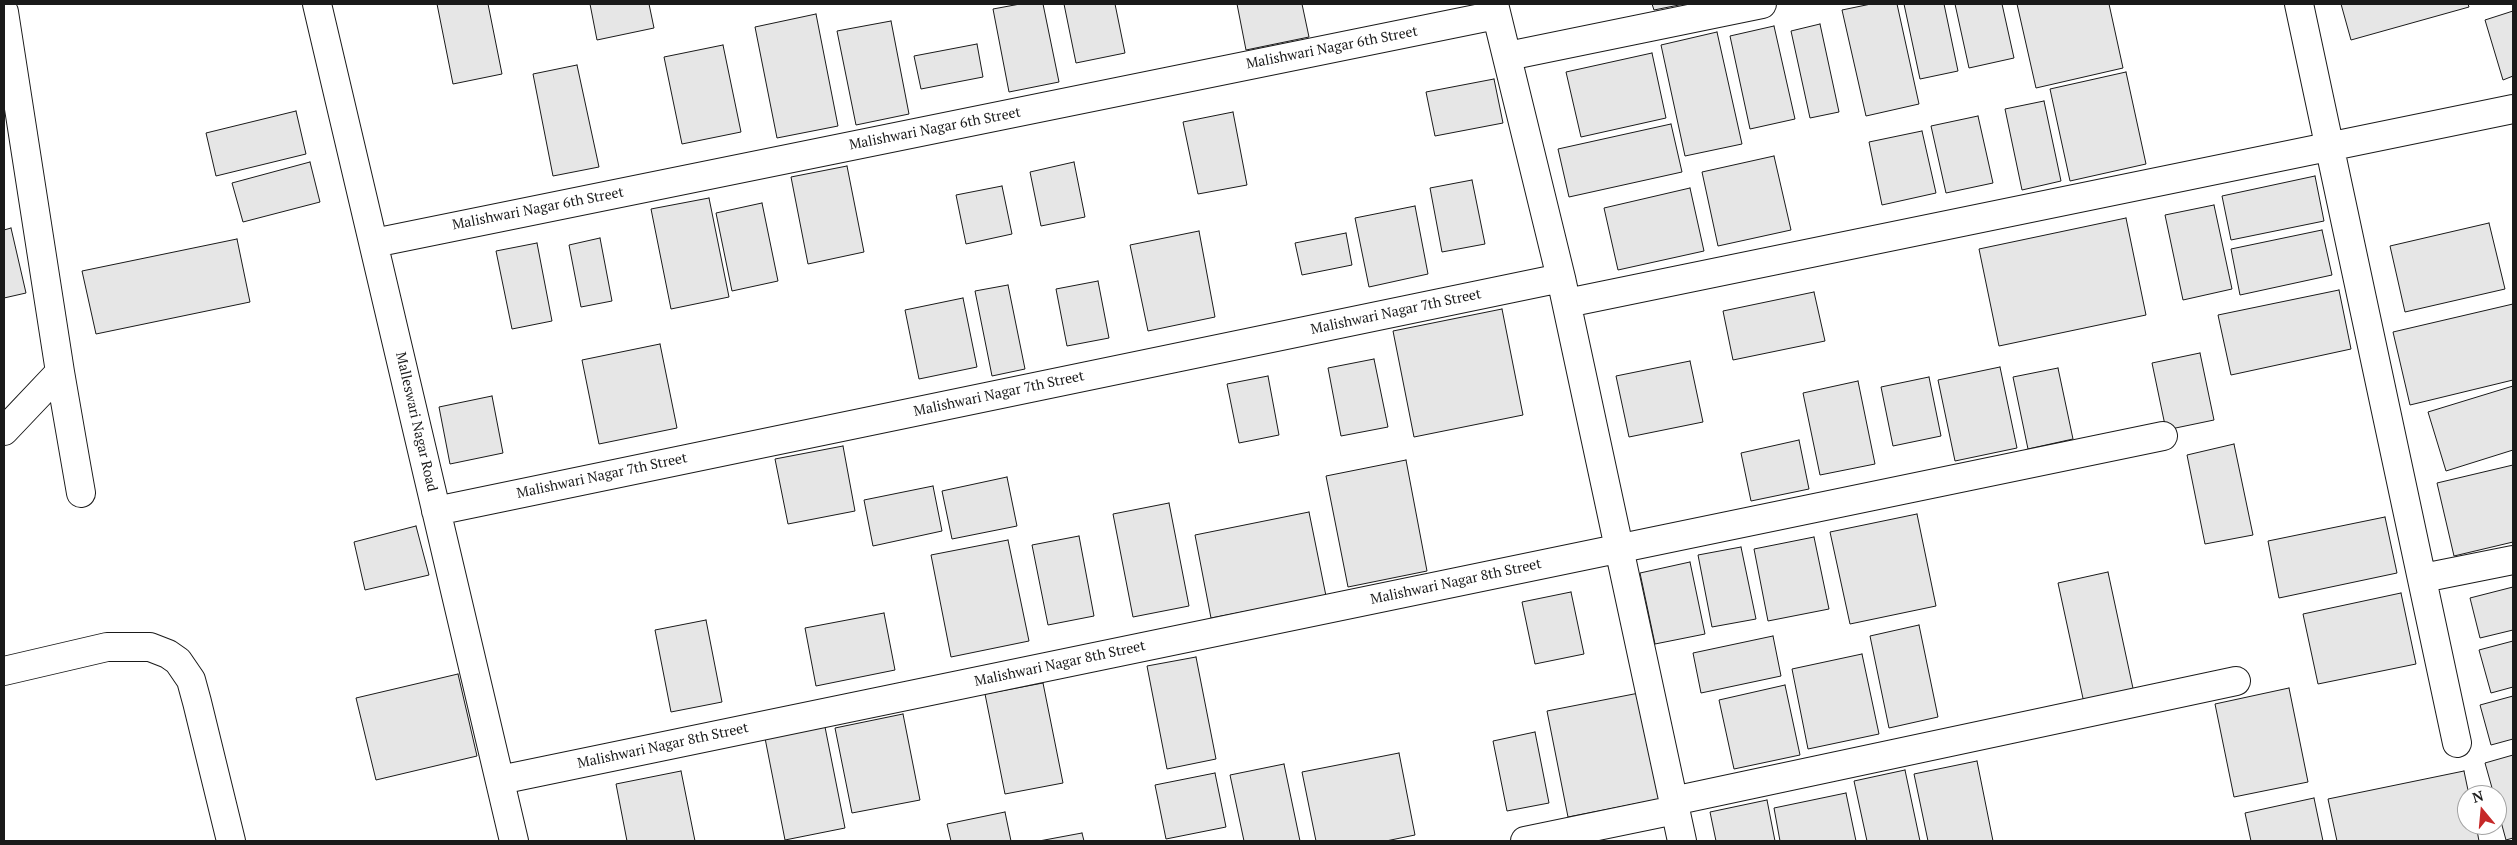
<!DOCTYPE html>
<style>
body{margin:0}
#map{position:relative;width:2517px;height:845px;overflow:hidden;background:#fff;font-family:"PT Serif",serif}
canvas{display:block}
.frame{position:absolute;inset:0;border:5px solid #1a1a1a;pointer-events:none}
.north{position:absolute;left:2457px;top:785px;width:50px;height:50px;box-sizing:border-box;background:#fff;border:1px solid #a3a3a3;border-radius:50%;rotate:343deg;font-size:14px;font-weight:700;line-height:20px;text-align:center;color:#1a1a1a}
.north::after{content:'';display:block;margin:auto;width:18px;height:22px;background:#c62828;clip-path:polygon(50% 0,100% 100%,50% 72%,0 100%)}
</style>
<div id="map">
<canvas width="2517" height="845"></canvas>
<div class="frame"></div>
<div class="north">N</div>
</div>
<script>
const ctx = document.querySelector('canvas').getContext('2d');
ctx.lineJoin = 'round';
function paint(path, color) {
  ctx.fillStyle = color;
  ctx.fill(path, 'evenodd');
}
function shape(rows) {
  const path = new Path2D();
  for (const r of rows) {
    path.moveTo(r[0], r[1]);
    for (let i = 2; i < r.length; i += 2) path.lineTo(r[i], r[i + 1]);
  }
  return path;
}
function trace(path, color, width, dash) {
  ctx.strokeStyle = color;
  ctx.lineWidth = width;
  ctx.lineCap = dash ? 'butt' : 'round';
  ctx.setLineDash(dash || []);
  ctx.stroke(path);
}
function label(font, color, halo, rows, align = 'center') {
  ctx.font = font + ' "PT Serif",serif';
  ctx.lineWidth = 4;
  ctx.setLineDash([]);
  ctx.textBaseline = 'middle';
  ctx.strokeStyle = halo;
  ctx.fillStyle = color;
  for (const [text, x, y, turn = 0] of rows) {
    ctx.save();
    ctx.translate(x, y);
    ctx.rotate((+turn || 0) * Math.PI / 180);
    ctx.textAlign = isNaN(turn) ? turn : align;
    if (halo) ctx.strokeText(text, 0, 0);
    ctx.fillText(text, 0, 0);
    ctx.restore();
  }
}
const building = shape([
 [437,4,488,4,502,74,453,84,437,4],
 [590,4,649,4,654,28,597,40,590,4],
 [1020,4,1043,4,1059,82,1009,92,993,9,1020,4],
 [1064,4,1115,4,1125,53,1076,63,1064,4],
 [1237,4,1302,4,1309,37,1246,50,1237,4],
 [1652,4,1684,4,1654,10,1652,4],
 [1871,4,1897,4,1919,104,1866,116,1842,10,1871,4],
 [1904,4,1944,4,1958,71,1920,79,1904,4],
 [1955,4,2002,4,2014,58,1969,68,1955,4],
 [2017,4,2109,4,2123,68,2036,88,2017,4],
 [2341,4,2468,4,2469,7,2351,40,2341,4],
 [2513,11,2513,76,2503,80,2485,20,2513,11],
 [816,14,838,126,777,138,755,27,816,14],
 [891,21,909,114,856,125,837,31,891,21],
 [1820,24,1839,112,1810,118,1791,31,1820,24],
 [1774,26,1795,119,1750,129,1730,36,1774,26],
 [1717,32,1742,144,1685,156,1661,45,1717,32],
 [977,44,983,77,921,89,914,56,977,44],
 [723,45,741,132,682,144,664,57,723,45],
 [1652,53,1666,118,1581,137,1566,72,1652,53],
 [577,65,599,167,553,176,533,74,577,65],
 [2126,72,2146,164,2070,181,2050,89,2126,72],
 [1494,79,1503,123,1435,136,1426,92,1494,79],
 [2044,101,2061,181,2022,190,2005,109,2044,101],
 [296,111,306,154,216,176,206,133,296,111],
 [1233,112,1247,185,1198,194,1183,122,1233,112],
 [1978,116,1993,183,1946,193,1931,126,1978,116],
 [1671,124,1682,172,1569,197,1558,149,1671,124],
 [1922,131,1936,193,1882,205,1869,142,1922,131],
 [1774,156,1791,230,1718,246,1702,172,1774,156],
 [310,162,320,202,243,222,232,183,310,162],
 [1074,162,1085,217,1041,226,1030,172,1074,162],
 [847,166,864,252,808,264,791,177,847,166],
 [2315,176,2324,221,2231,240,2222,196,2315,176],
 [1472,180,1485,244,1442,252,1430,188,1472,180],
 [1002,186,1012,234,966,244,956,195,1002,186],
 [1690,188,1704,251,1618,270,1604,208,1690,188],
 [709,198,729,297,671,309,651,209,709,198],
 [762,203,778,281,732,291,716,213,762,203],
 [2214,205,2232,289,2183,300,2165,215,2214,205],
 [1415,206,1428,274,1369,287,1355,218,1415,206],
 [2126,218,2146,315,1999,346,1979,249,2126,218],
 [2489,223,2505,289,2405,312,2390,246,2489,223],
 [11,228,26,293,4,298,4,230,11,228],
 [2322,230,2332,275,2240,295,2231,249,2322,230],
 [1199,231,1215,317,1148,331,1130,245,1199,231],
 [1346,233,1352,265,1302,275,1295,243,1346,233],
 [600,238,612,301,581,307,569,245,600,238],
 [237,239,250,302,96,334,82,271,237,239],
 [537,243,552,321,512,329,496,251,537,243],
 [1098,281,1109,338,1067,346,1056,289,1098,281],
 [1008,285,1025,369,992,376,975,291,1008,285],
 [2339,290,2351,349,2231,375,2218,315,2339,290],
 [1814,292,1825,341,1733,360,1723,311,1814,292],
 [963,298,977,367,919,379,905,310,963,298],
 [2513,304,2513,380,2410,405,2393,332,2513,304],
 [1502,309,1523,415,1414,437,1393,331,1502,309],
 [660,344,677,428,599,444,582,360,660,344],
 [2200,353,2214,420,2166,430,2152,363,2200,353],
 [1374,359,1388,427,1341,436,1328,368,1374,359],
 [1690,361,1703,422,1629,437,1616,376,1690,361],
 [2000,367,2017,448,1955,461,1938,380,2000,367],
 [2058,368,2073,439,2028,449,2013,377,2058,368],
 [1268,376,1279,435,1239,443,1227,384,1268,376],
 [1929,377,1941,436,1893,446,1881,387,1929,377],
 [1858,381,1875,464,1820,475,1803,393,1858,381],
 [2513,386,2513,450,2446,471,2428,412,2513,386],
 [492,396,503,453,450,464,439,407,492,396],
 [1799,440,1809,489,1751,501,1741,453,1799,440],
 [2234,444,2253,535,2205,544,2187,455,2234,444],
 [843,446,855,511,788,524,775,459,843,446],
 [1406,460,1427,571,1348,587,1326,476,1406,460],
 [2513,465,2513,542,2454,556,2437,483,2513,465],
 [1007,477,1017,526,952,539,942,491,1007,477],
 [933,486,942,531,873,546,864,500,933,486],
 [1169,503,1189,606,1133,617,1113,514,1169,503],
 [1309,512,1326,596,1211,618,1195,535,1309,512],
 [1917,514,1936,606,1850,624,1830,532,1917,514],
 [2385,517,2397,573,2279,598,2268,541,2385,517],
 [416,526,429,575,365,590,354,542,416,526],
 [1079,536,1094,616,1048,625,1032,545,1079,536],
 [1814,537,1829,609,1768,621,1754,549,1814,537],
 [1008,540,1029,641,951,657,931,555,1008,540],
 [1741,547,1756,619,1712,627,1698,555,1741,547],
 [1690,562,1705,634,1655,644,1640,573,1690,562],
 [2108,572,2134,693,2084,703,2058,583,2108,572],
 [2513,587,2513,630,2480,638,2470,598,2513,587],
 [1571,592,1584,654,1535,664,1522,602,1571,592],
 [2401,593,2416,664,2318,684,2303,614,2401,593],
 [884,613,895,670,816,686,805,628,884,613],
 [706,620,722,702,671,712,655,630,706,620],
 [1919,625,1938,717,1889,728,1870,636,1919,625],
 [1773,636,1781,676,1701,693,1693,653,1773,636],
 [2513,641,2513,687,2491,693,2479,650,2513,641],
 [1862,654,1879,734,1808,749,1792,669,1862,654],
 [1196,657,1216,759,1167,769,1147,666,1196,657],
 [458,674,477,756,376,780,356,698,458,674],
 [1043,683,1063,783,1005,794,985,694,1043,683],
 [1785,685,1800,755,1734,769,1719,700,1785,685],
 [2289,688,2308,782,2234,797,2215,704,2289,688],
 [1639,693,1660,799,1568,817,1547,711,1639,693],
 [2513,696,2513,739,2491,745,2480,705,2513,696],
 [903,714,920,800,852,813,835,728,903,714],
 [824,722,845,828,785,840,764,733,824,722],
 [1535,732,1549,803,1507,811,1493,741,1535,732],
 [1399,753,1415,835,1386,841,1316,841,1302,772,1399,753],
 [2513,755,2513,838,2506,840,2497,807,2497,795,2494,795,2485,763,2513,755],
 [1977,761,1993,841,1928,841,1914,774,1977,761],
 [1284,764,1300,841,1244,841,1230,775,1284,764],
 [1905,770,1920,841,1867,841,1854,781,1905,770],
 [681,771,695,841,627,841,616,784,681,771],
 [2464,771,2469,795,2467,795,2467,825,2476,825,2479,841,2337,841,2328,799,2464,771],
 [1215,773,1226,827,1166,839,1155,785,1215,773],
 [1846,793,1856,841,1780,841,1774,808,1846,793],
 [2314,798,2323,841,2251,841,2245,813,2314,798],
 [1767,800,1775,841,1716,841,1710,812,1767,800],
 [1005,812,1011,841,951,841,947,824,1005,812],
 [1082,833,1084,841,1039,841,1082,833]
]);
const street = shape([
 [317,4,514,841],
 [1494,4,1561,278,1682,841],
 [2299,4,2457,743],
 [4,12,60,372,4,431],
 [1508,56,1762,4],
 [374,243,1496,15],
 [1567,303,2513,109],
 [60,372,81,493],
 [436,511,1561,278],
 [2423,578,2513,560],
 [4,671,107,647,150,647,168,654,178,661,191,680,197,702,231,841],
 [500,780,2163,436],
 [1673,801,2236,681],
 [1525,841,1675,810]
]);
const streetNames = [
 ["Malishwari Nagar 6th Street",1332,48,-11],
 ["Malishwari Nagar 6th Street",935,129,-11],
 ["Malishwari Nagar 6th Street",538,209,-11],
 ["Malishwari Nagar 7th Street",1396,312,-12],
 ["Malishwari Nagar 7th Street",999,394,-12],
 ["Malleswari Nagar Road",416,422,77],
 ["Malishwari Nagar 7th Street",602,476,-12],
 ["Malishwari Nagar 8th Street",1456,582,-12],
 ["Malishwari Nagar 8th Street",1060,664,-12],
 ["Malishwari Nagar 8th Street",663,746,-12]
];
paint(building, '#e6e6e6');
trace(building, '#1a1a1a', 1);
trace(street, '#1a1a1a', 30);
trace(street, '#fff', 28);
label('14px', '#1a1a1a', '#fff', streetNames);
</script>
